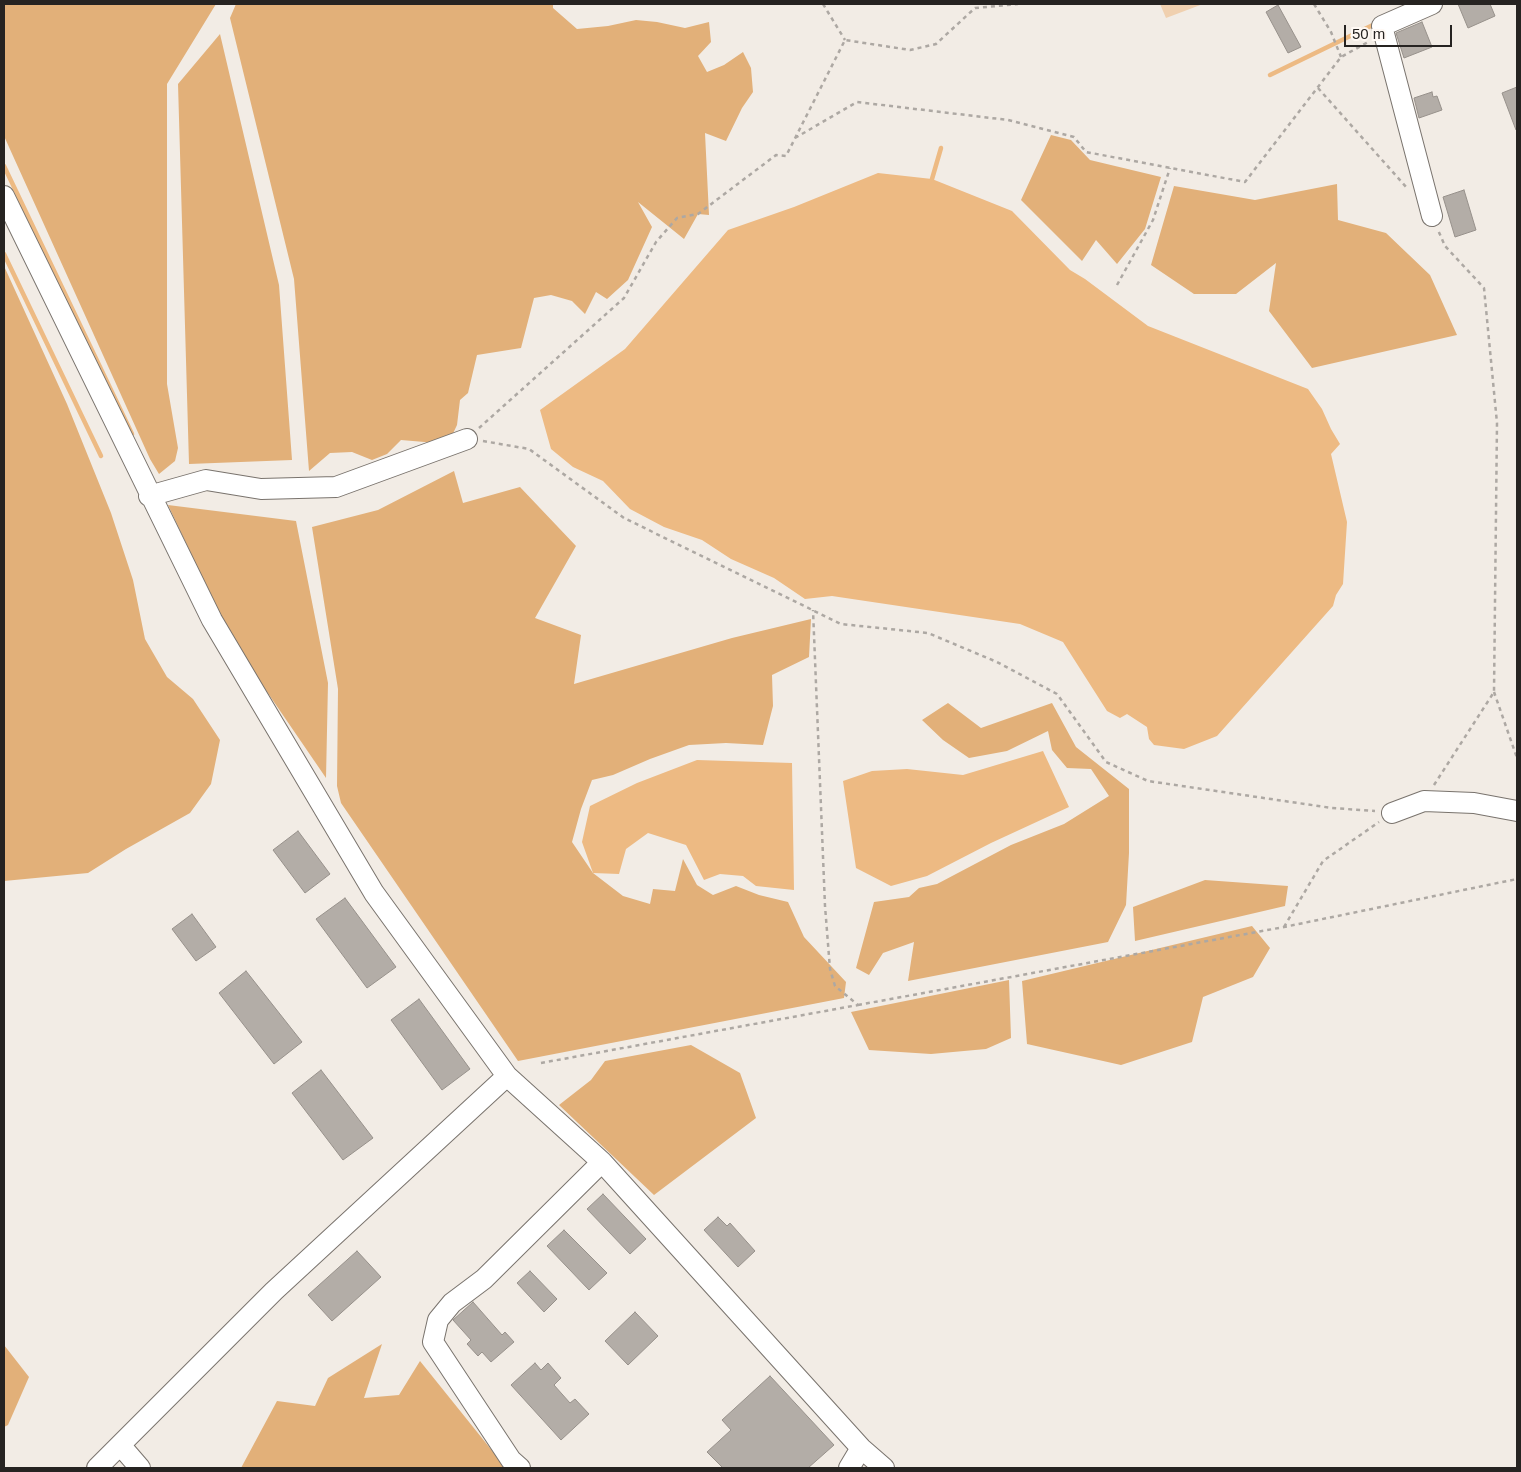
<!DOCTYPE html>
<style>
body{margin:0}
#map{position:relative;width:1521px;height:1472px;overflow:hidden;background:#f2ece5;font-family:Arial,sans-serif}
canvas{display:block}
.frame{position:absolute;inset:0;border:5px solid #262321;pointer-events:none}
.scale{position:absolute;left:1344px;top:25px;width:108px;height:22px;box-sizing:border-box;border:2px solid #262321;border-top:0;padding-left:6px;font-size:15px;line-height:18px;white-space:nowrap;color:#262321;-webkit-text-stroke:4px #fff9f4;paint-order:stroke}
</style>
<div id="map">
<canvas width="1521" height="1472"></canvas>
<div class="frame"></div>
<div class="scale">50 m</div>
</div>
<script>
const ctx = document.querySelector('canvas').getContext('2d');
ctx.lineJoin = 'round';
function paint(path, color) {
  ctx.fillStyle = color;
  ctx.fill(path, 'evenodd');
}
function shape(rows) {
  const path = new Path2D();
  for (const r of rows) {
    path.moveTo(r[0], r[1]);
    for (let i = 2; i < r.length; i += 2) path.lineTo(r[i], r[i + 1]);
  }
  return path;
}
function trace(path, color, width, dash) {
  ctx.strokeStyle = color;
  ctx.lineWidth = width;
  ctx.lineCap = dash ? 'butt' : 'round';
  ctx.setLineDash(dash || []);
  ctx.stroke(path);
}
const green = shape([
 [1160,4,1203,4,1166,18]
]);
const forest = shape([
 [4,4,216,4,167,84,167,384,178,448,175,461,159,474,150,459,4,136],
 [236,4,553,4,553,8,577,29,608,26,636,20,657,22,685,28,709,22,711,42,698,56,707,72,724,65,743,52,751,68,753,92,742,108,726,141,705,133,709,215,698,214,684,239,638,202,652,227,628,280,607,299,596,292,585,314,572,301,551,295,534,298,521,348,477,355,468,393,460,400,457,425,448,444,401,440,387,454,372,460,352,452,330,453,309,471,294,279,230,18],
 [220,34,279,285,292,460,189,464,178,84],
 [1051,135,1071,140,1090,160,1161,177,1145,229,1117,264,1096,240,1082,261,1021,200],
 [1337,184,1338,220,1386,233,1430,275,1457,335,1312,368,1269,311,1276,263,1236,294,1194,294,1151,265,1174,186,1255,200],
 [4,266,67,404,111,513,133,580,145,639,167,677,193,699,220,740,211,784,190,813,126,849,88,873,4,881],
 [454,471,463,503,520,487,576,546,535,618,581,635,574,684,732,638,811,619,809,657,772,675,773,706,763,745,726,743,689,745,650,759,613,775,592,780,581,809,572,842,593,873,623,896,650,904,653,889,675,891,683,859,697,885,713,895,736,886,759,895,788,902,804,937,846,982,844,998,518,1061,341,803,337,786,338,689,312,527,378,510],
 [168,505,296,521,328,683,326,778,261,683,216,607],
 [948,703,981,728,1052,703,1076,747,1129,789,1129,853,1126,905,1108,942,908,981,914,942,883,953,869,975,856,968,874,902,909,897,919,888,937,884,1011,845,1064,824,1109,796,1091,769,1067,768,1052,750,1048,731,1007,751,969,758,943,740,922,720],
 [1205,880,1288,886,1285,906,1135,941,1133,907],
 [1252,926,1270,948,1253,977,1203,997,1192,1042,1121,1065,1027,1044,1022,981],
 [1009,980,1011,1038,986,1049,931,1054,869,1050,851,1012],
 [691,1045,740,1073,756,1118,654,1195,559,1105,591,1080,605,1061],
 [382,1344,364,1398,399,1395,420,1361,506,1468,241,1468,277,1401,315,1406,328,1378],
 [4,1345,29,1377,8,1425,4,1427]
]);
const water = shape([
 [878,173,932,179,1012,211,1070,270,1085,279,1148,326,1308,389,1322,409,1331,429,1340,444,1331,454,1347,522,1343,584,1336,595,1333,606,1217,736,1184,749,1154,745,1149,739,1147,727,1127,714,1120,718,1107,711,1063,642,1020,624,832,596,805,599,774,578,731,559,702,540,664,527,630,509,603,481,573,467,551,449,540,410,625,349,728,230,794,207],
 [1043,751,1069,807,991,843,927,876,891,886,856,868,843,781,872,771,907,769,963,775],
 [697,760,792,763,794,890,756,886,743,876,720,874,704,880,686,845,648,833,626,849,619,874,593,873,582,842,590,806,637,783]
]);
const stream = shape([
 [1270,75,1377,23],
 [4,166,132,434],
 [932,179,941,148],
 [4,254,101,456]
]);
const building = shape([
 [1458,4,1490,4,1495,16,1468,28,1458,4],
 [1278,5,1301,47,1288,53,1266,12,1278,5],
 [1422,22,1432,47,1404,58,1396,33,1422,22],
 [1517,87,1517,130,1516,130,1502,93,1517,87],
 [1432,92,1433,97,1437,96,1442,110,1419,118,1414,98,1432,92],
 [1464,190,1476,230,1455,237,1443,197,1464,190],
 [298,831,330,874,305,893,273,850,298,831],
 [345,898,396,967,367,988,316,919,345,898],
 [192,914,216,947,196,961,172,929,192,914],
 [246,971,302,1042,274,1064,219,993,246,971],
 [419,999,470,1069,442,1090,391,1020,419,999],
 [321,1070,373,1138,343,1160,292,1093,321,1070],
 [603,1194,646,1239,630,1254,587,1209,603,1194],
 [718,1217,727,1226,730,1223,755,1251,738,1267,704,1230,718,1217],
 [564,1230,607,1273,589,1290,547,1246,564,1230],
 [357,1251,381,1277,332,1321,308,1295,357,1251],
 [530,1271,557,1299,544,1312,517,1283,530,1271],
 [473,1302,502,1335,505,1332,514,1342,491,1362,482,1352,478,1356,467,1344,471,1340,453,1320,473,1302],
 [635,1312,658,1336,628,1365,605,1341,635,1312],
 [535,1363,541,1370,548,1363,561,1378,554,1385,570,1403,575,1399,589,1414,561,1440,511,1385,535,1363],
 [770,1376,834,1445,808,1468,723,1468,707,1452,731,1430,722,1420,770,1376]
]);
const path = shape([
 [823,4,845,40],
 [1314,4,1331,32,1341,57],
 [1318,88,1407,188],
 [795,138,857,102,1008,120,1074,137,1086,152,1245,182,1341,57,1370,41],
 [1117,285,1153,220,1170,168],
 [479,428,624,298,656,242,677,218,698,214,776,155,786,156,845,40,910,50,936,44,975,8,1018,4],
 [483,441,529,449,624,518,841,624,928,633,997,662,1057,694,1106,762,1148,781,1332,808,1375,811],
 [1494,692,1517,758],
 [1434,785,1494,692,1497,423,1484,288,1445,246,1438,230],
 [1284,927,1323,861,1379,822],
 [858,1005,1284,927,1517,879],
 [541,1063,858,1005,835,986,830,969,825,906,813,610]
]);
const minor = shape([
 [4,196,212,620,374,893,507,1076,602,1162,861,1448,884,1468],
 [1432,216,1382,26,1432,4],
 [149,496,206,480,261,489,336,487,467,439],
 [1392,813,1424,801,1474,803,1517,811],
 [121,1446,140,1468],
 [97,1468,274,1291,507,1076],
 [520,1468,511,1460,433,1342,438,1320,452,1303,484,1279,602,1162],
 [849,1468,861,1448]
]);
paint(green, '#f0d0af');
paint(forest, '#e2b079');
paint(water, '#edba83');
trace(stream, '#edba83', 4.5);
paint(building, '#b3ada7');
trace(building, '#97918b', 1);
trace(minor, '#79736d', 22);
trace(path, '#ada8a3', 2.5, [4, 4]);
trace(minor, '#fff', 20);
</script>
